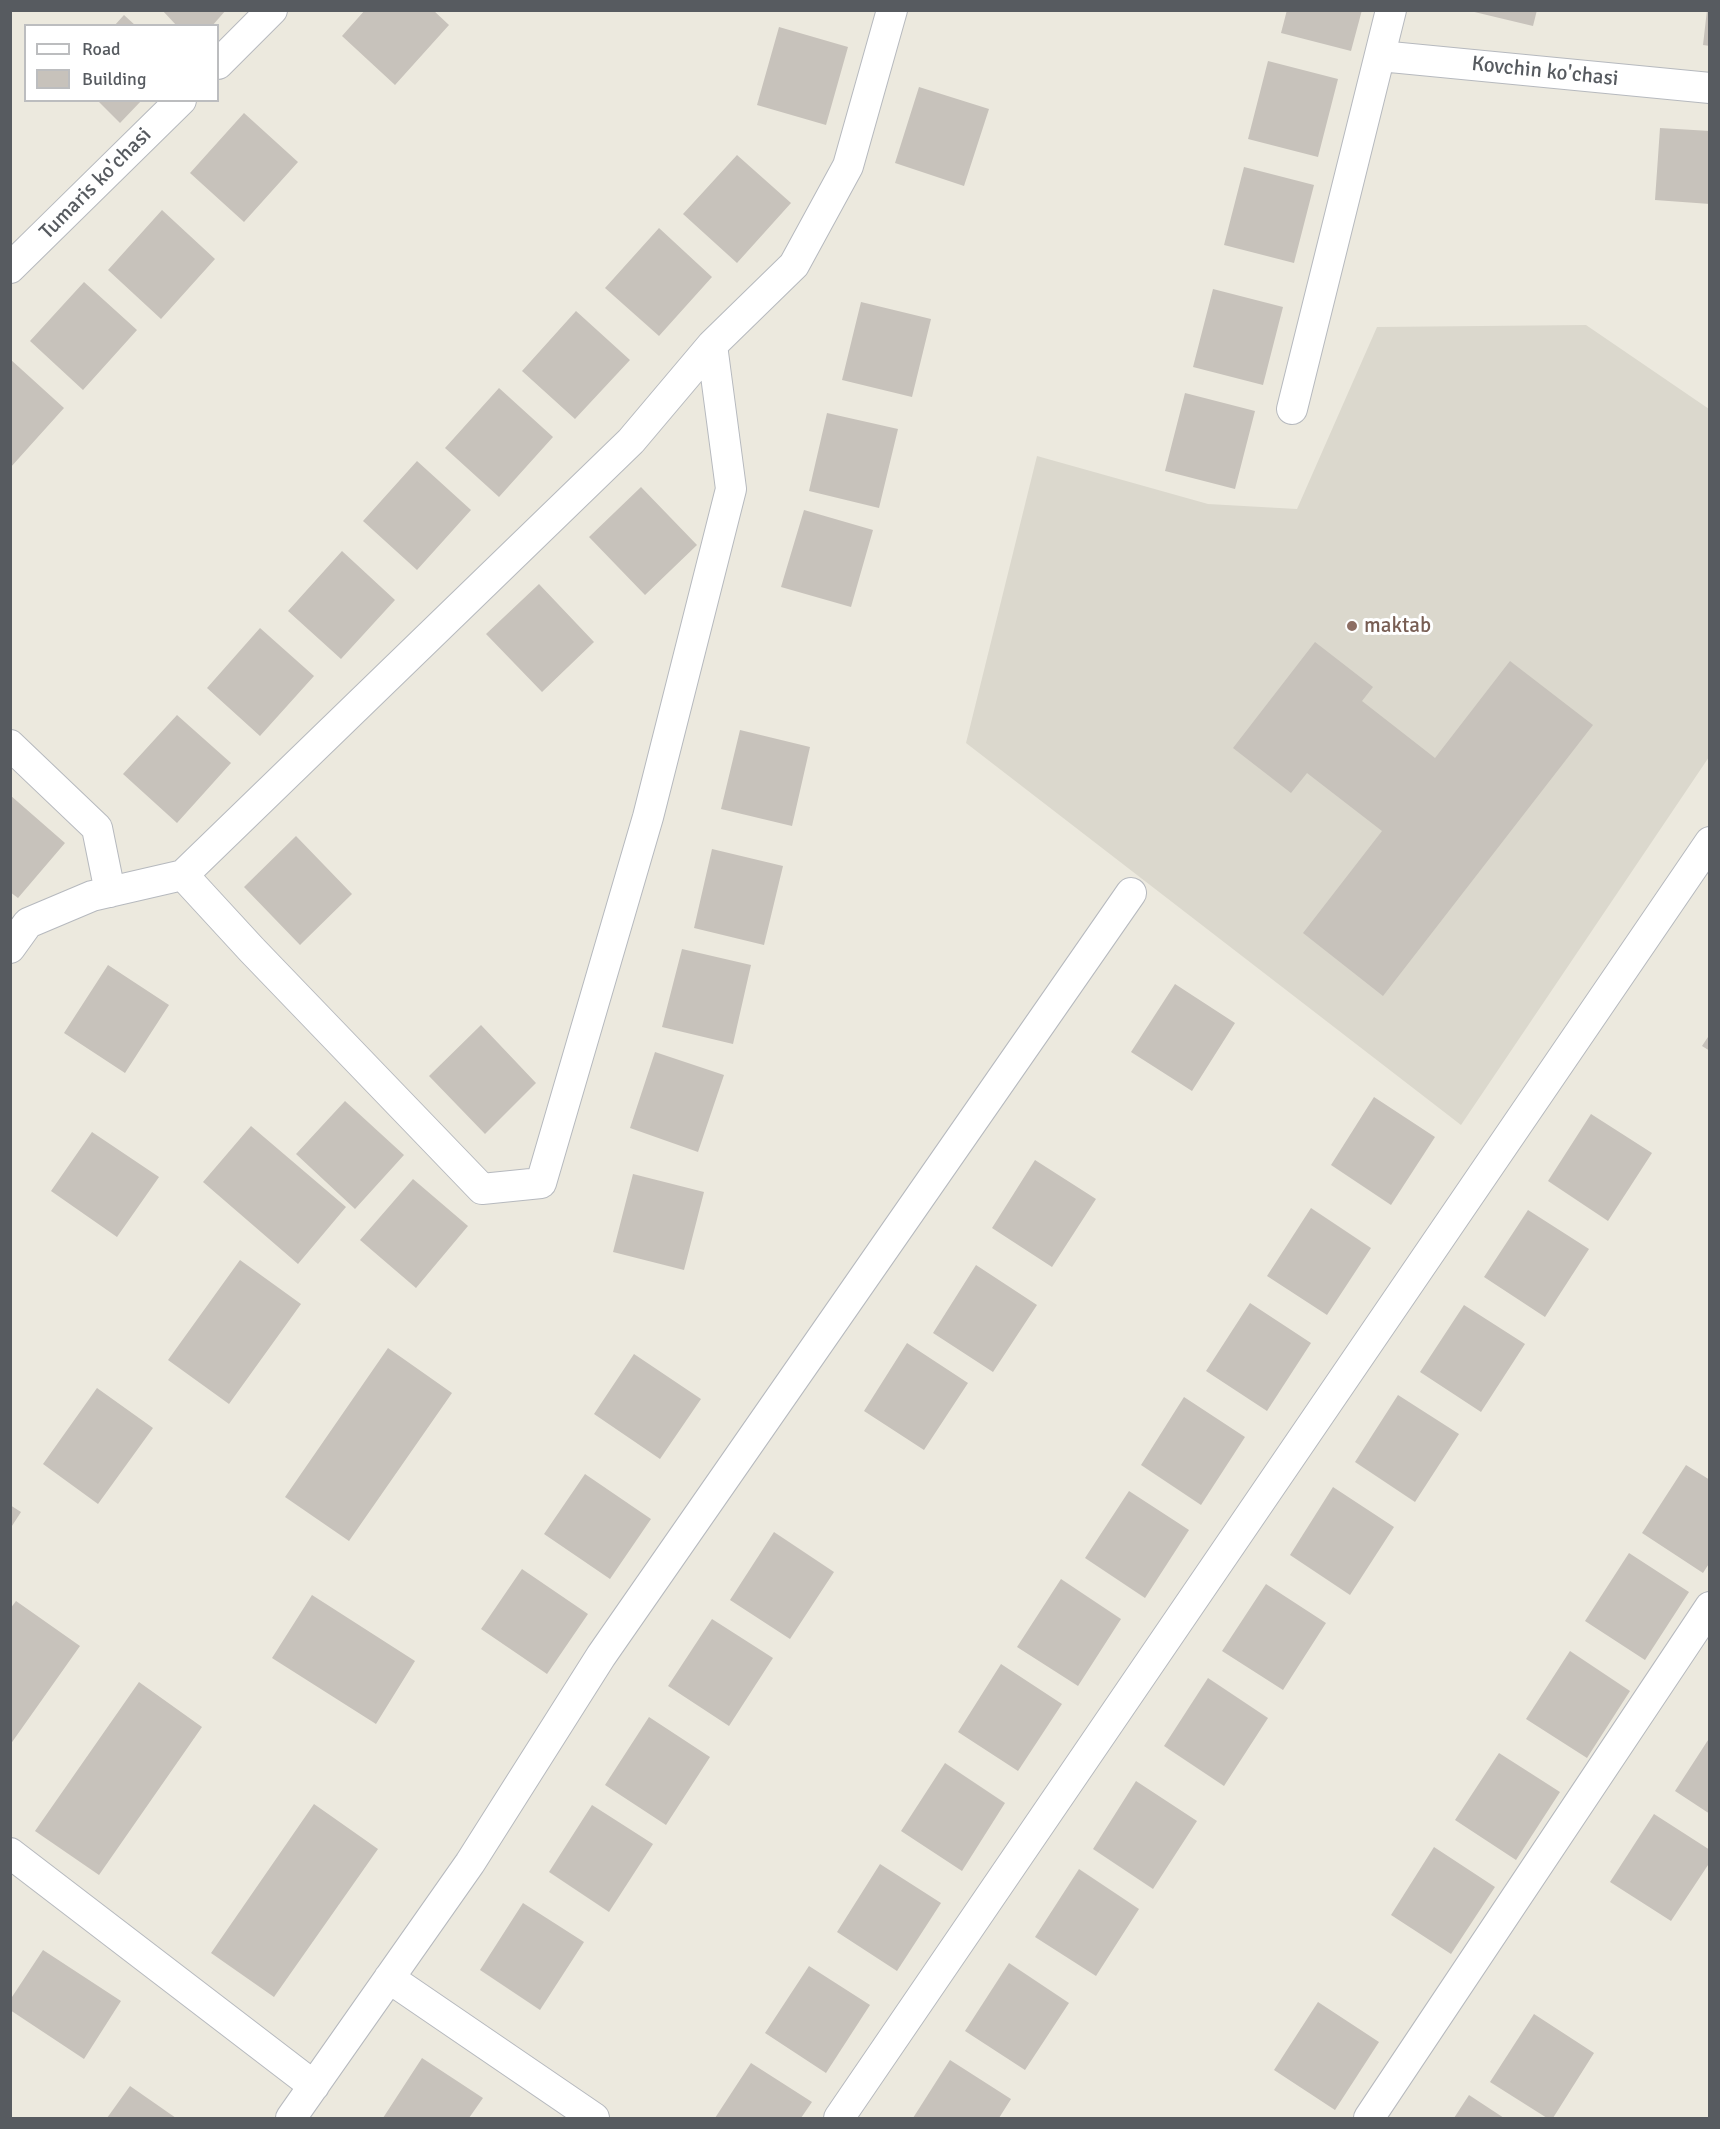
<!DOCTYPE html>
<style>
body{margin:0}
#map{position:relative;width:1720px;height:2129px;overflow:hidden;background:#ece9de;font-family:Signika,sans-serif}
canvas{display:block}
.frame{position:absolute;inset:0;border:12px solid #575b60;pointer-events:none}
.legend{position:absolute;left:24px;top:24px;width:195px;height:78px;box-sizing:border-box;background:#fff;border:2px solid #bcbdbf;margin:0;padding:8px 10px;list-style:none;font-size:18px;color:#575b60}
.legend li{display:flex;align-items:center;gap:12px;height:30px}
.legend b{width:30px;border:2px solid #bcbdbf}
</style>
<div id="map">
<canvas width="1720" height="2129"></canvas>
<div class="frame"></div>
<ul class="legend">
<li><b style="height:8px;background:#fff"></b>Road</li>
<li><b style="height:16px;background:#c7c2bb"></b>Building</li>
</ul>
</div>
<script>
const ctx = document.querySelector('canvas').getContext('2d');
ctx.lineJoin = 'round';
function paint(path, color) {
  ctx.fillStyle = color;
  ctx.fill(path, 'evenodd');
}
function shape(rows) {
  const path = new Path2D();
  for (const r of rows) {
    path.moveTo(r[0], r[1]);
    for (let i = 2; i < r.length; i += 2) path.lineTo(r[i], r[i + 1]);
  }
  return path;
}
function trace(path, color, width, dash) {
  ctx.strokeStyle = color;
  ctx.lineWidth = width;
  ctx.lineCap = dash ? 'butt' : 'round';
  ctx.setLineDash(dash || []);
  ctx.stroke(path);
}
function label(font, color, halo, rows, align = 'center') {
  ctx.font = font + ' Signika,sans-serif';
  ctx.lineWidth = 6;
  ctx.setLineDash([]);
  ctx.textBaseline = 'middle';
  ctx.strokeStyle = halo;
  ctx.fillStyle = color;
  for (const [text, x, y, turn = 0] of rows) {
    ctx.save();
    ctx.translate(x, y);
    ctx.rotate((+turn || 0) * Math.PI / 180);
    ctx.textAlign = isNaN(turn) ? turn : align;
    if (halo) ctx.strokeText(text, 0, 0);
    ctx.fillText(text, 0, 0);
    ctx.restore();
  }
}
const education = shape([
 [1586,325,1709,409,1709,757,1461,1125,966,743,1037,456,1208,504,1297,509,1377,327]
]);
const building = shape([
 [162,10,226,10,212,26,177,26],
 [365,10,433,10,449,25,395,85,342,36],
 [1287,10,1362,10,1351,51,1281,33],
 [1466,10,1537,10,1533,26],
 [1707,10,1710,10,1710,46,1703,45],
 [124,15,136,26,114,26],
 [779,27,848,47,826,125,757,105],
 [1268,61,1338,79,1318,157,1248,139],
 [919,87,989,109,964,186,895,163],
 [97,100,142,100,120,123],
 [244,113,298,162,244,222,190,173],
 [1660,128,1710,131,1710,204,1655,200],
 [737,155,791,203,737,263,683,214],
 [1244,167,1314,185,1294,263,1224,245],
 [162,210,215,259,161,319,108,270],
 [659,228,712,277,659,336,605,288],
 [84,282,137,330,83,390,30,341],
 [1213,289,1283,307,1263,385,1193,367],
 [861,302,931,319,912,397,842,380],
 [576,311,630,360,575,419,522,371],
 [10,359,64,408,10,468],
 [499,388,553,437,499,497,445,448],
 [1185,393,1255,411,1235,489,1165,471],
 [827,413,898,429,879,508,809,491],
 [417,461,471,510,417,570,363,521],
 [641,487,697,545,645,595,589,537],
 [804,510,873,530,851,607,781,587],
 [342,551,395,600,341,659,288,611],
 [539,584,594,642,542,692,486,634],
 [260,628,314,676,260,736,207,688],
 [1315,642,1373,687,1362,701,1435,758,1510,661,1593,725,1383,996,1303,933,1382,831,1307,773,1291,793,1233,748],
 [177,715,231,763,177,823,123,774],
 [740,730,810,747,792,826,721,809],
 [10,795,65,843,18,898,10,892],
 [296,836,352,894,300,945,244,887],
 [712,849,783,866,764,945,694,928],
 [682,949,751,965,733,1044,662,1027],
 [108,965,169,1005,125,1073,64,1033],
 [1175,984,1235,1023,1192,1091,1131,1052],
 [481,1025,536,1083,485,1134,429,1076],
 [1710,1034,1710,1051,1702,1046],
 [655,1052,724,1075,698,1152,630,1128],
 [1374,1097,1435,1137,1391,1205,1331,1165],
 [345,1101,404,1155,355,1209,296,1154],
 [1591,1114,1652,1153,1608,1221,1548,1181],
 [251,1126,346,1207,298,1264,203,1182],
 [92,1132,159,1177,117,1237,51,1191],
 [1035,1160,1096,1199,1052,1267,992,1228],
 [633,1174,704,1192,684,1270,613,1252],
 [413,1179,468,1226,416,1288,360,1240],
 [1311,1208,1371,1248,1327,1315,1267,1276],
 [1528,1210,1589,1249,1545,1317,1484,1277],
 [240,1260,301,1304,229,1404,168,1360],
 [976,1265,1037,1305,993,1372,933,1333],
 [1250,1303,1311,1343,1267,1411,1206,1371],
 [1464,1305,1525,1344,1481,1412,1420,1372],
 [907,1343,968,1383,924,1450,864,1411],
 [388,1348,452,1393,349,1541,285,1497],
 [634,1354,701,1399,660,1459,594,1414],
 [97,1388,153,1428,98,1504,43,1464],
 [1398,1395,1459,1434,1415,1502,1355,1462],
 [1184,1397,1245,1437,1201,1505,1141,1465],
 [1686,1465,1710,1480,1710,1562,1703,1573,1642,1533],
 [585,1474,651,1519,610,1579,544,1534],
 [1333,1487,1394,1527,1350,1595,1290,1555],
 [1129,1491,1189,1530,1145,1598,1085,1558],
 [10,1505,21,1512,10,1529],
 [774,1532,834,1572,790,1639,730,1600],
 [1629,1553,1689,1592,1645,1660,1585,1621],
 [522,1569,588,1614,547,1674,481,1629],
 [1061,1579,1121,1619,1078,1686,1017,1647],
 [1266,1584,1326,1623,1283,1690,1222,1651],
 [312,1595,415,1661,376,1724,272,1658],
 [16,1601,80,1646,10,1745,10,1609],
 [712,1619,773,1658,729,1726,668,1686],
 [1570,1651,1630,1691,1587,1758,1526,1719],
 [1001,1664,1062,1704,1018,1771,958,1732],
 [1208,1678,1268,1718,1224,1786,1164,1746],
 [139,1682,202,1727,99,1875,35,1831],
 [649,1717,710,1757,666,1825,605,1785],
 [1710,1737,1710,1814,1675,1791],
 [1499,1753,1560,1792,1516,1860,1455,1820],
 [945,1763,1005,1803,962,1871,901,1831],
 [1136,1781,1197,1821,1153,1889,1093,1849],
 [314,1804,378,1849,274,1997,211,1953],
 [592,1805,653,1844,609,1912,549,1872],
 [1654,1814,1710,1850,1710,1862,1671,1921,1610,1882],
 [1434,1847,1495,1887,1451,1954,1391,1915],
 [880,1864,941,1903,897,1971,837,1932],
 [1079,1869,1139,1909,1096,1976,1035,1937],
 [523,1903,584,1942,540,2010,480,1970],
 [43,1950,121,2001,84,2059,10,2010,10,2000],
 [1009,1963,1069,2003,1025,2070,965,2031],
 [809,1966,870,2005,826,2073,765,2033],
 [1318,2002,1379,2042,1335,2110,1274,2070],
 [1534,2014,1594,2053,1553,2118,1547,2118,1490,2082],
 [422,2058,483,2098,469,2118,383,2118],
 [950,2060,1011,2099,999,2118,913,2118],
 [751,2063,812,2102,801,2118,715,2118],
 [130,2086,176,2118,107,2118],
 [1469,2095,1504,2118,1454,2118]
]);
const street = shape([
 [1380,56,1710,88],
 [218,64,272,10],
 [10,268,181,100],
 [1292,409,1391,10],
 [10,745,97,828,110,892],
 [183,875,252,950,482,1189,541,1183,648,817,731,489,712,345,794,265,848,166,892,10],
 [10,948,28,923,92,896,183,875,631,441,712,345],
 [10,1853,314,2086],
 [389,1978,594,2118],
 [291,2118,470,1863,601,1656,1131,893],
 [839,2118,1710,842],
 [1369,2118,1710,1607]
]);
const markers = [
 [1352,626,6,"#8d6e63"]
];
const streetNames = [
 ["Kovchin ko'chasi",1545,72,6],
 ["Tumaris ko'chasi",96,184,-45]
];
const educationNames = [
 ["maktab",1364,626]
];
paint(education, '#dbd8cd');
paint(building, '#c7c2bb');
trace(street, '#b6b9be', 32);
trace(street, '#fff', 30);
for (const [x, y, r, color] of markers) {
  const dot = new Path2D();
  dot.arc(x, y, r, 0, 2 * Math.PI);
  ctx.fillStyle = color;
  ctx.fill(dot);
  trace(dot, '#fff', 2);
}
label('21px', '#575b60', '#fff', streetNames);
label('21px', '#785e54', '#fff', educationNames, 'left');
</script>
